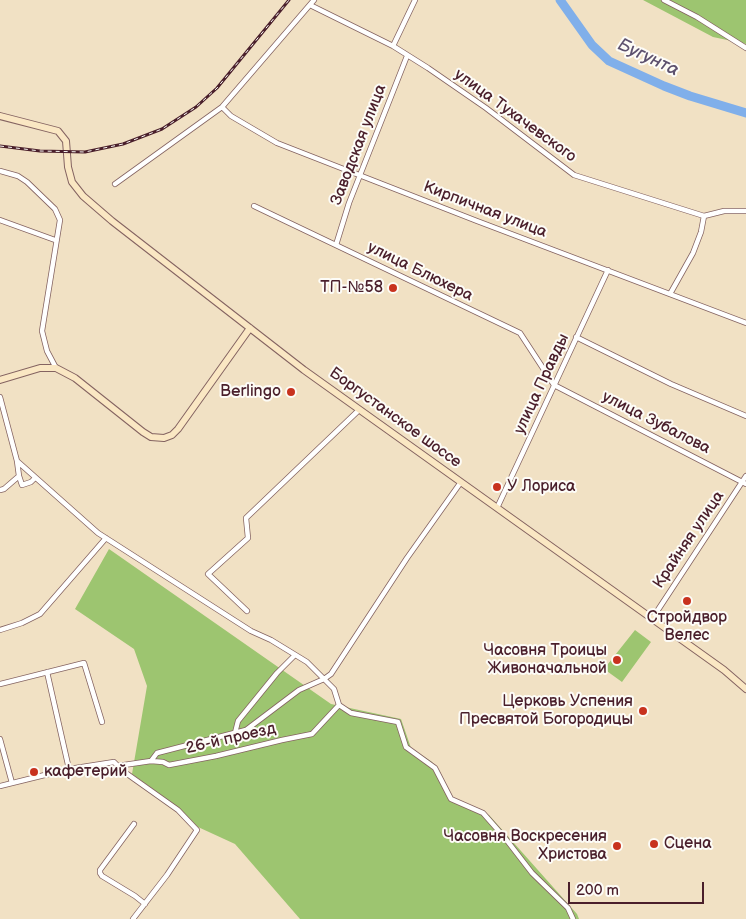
<!DOCTYPE html>
<meta charset="utf-8">
<style>
body{margin:0}
#map{position:relative;width:746px;height:919px;overflow:hidden;background:#f1e1c4;font-family:"Balsamiq Sans",sans-serif}
canvas{display:block}
.scale{position:absolute;left:568px;top:882px;width:136px;height:22px;box-sizing:border-box;border:2px solid #4a1f2b;border-top:0;padding-left:6px;font-size:15px;line-height:18px;white-space:nowrap;color:#4a1f2b;-webkit-text-stroke:4px #fdfcf7;paint-order:stroke}
</style>
<div id="map">
<canvas width="746" height="919"></canvas>
<div class="scale">200 m</div>
</div>
<script>
const ctx = document.querySelector('canvas').getContext('2d');
ctx.lineJoin = 'round';
function paint(path, color) {
  ctx.fillStyle = color;
  ctx.fill(path, 'evenodd');
}
function shape(rows) {
  const path = new Path2D();
  for (const r of rows) {
    path.moveTo(r[0], r[1]);
    for (let i = 2; i < r.length; i += 2) path.lineTo(r[i], r[i + 1]);
  }
  return path;
}
function trace(path, color, width, dash) {
  ctx.strokeStyle = color;
  ctx.lineWidth = width;
  ctx.lineCap = dash ? 'butt' : 'round';
  ctx.setLineDash(dash || []);
  ctx.stroke(path);
}
function label(font, color, halo, rows, align = 'center') {
  ctx.font = font + ' "Balsamiq Sans",sans-serif';
  ctx.lineWidth = 4;
  ctx.setLineDash([]);
  ctx.textBaseline = 'middle';
  ctx.strokeStyle = halo;
  ctx.fillStyle = color;
  for (const [text, x, y, turn = 0] of rows) {
    ctx.save();
    ctx.translate(x, y);
    ctx.rotate((+turn || 0) * Math.PI / 180);
    ctx.textAlign = isNaN(turn) ? turn : align;
    if (halo) ctx.strokeText(text, 0, 0);
    ctx.fillText(text, 0, 0);
    ctx.restore();
  }
}
const green = shape([
 [643,0,746,0,746,44,713,37],
 [109,549,331,704,401,719,411,748,432,762,452,797,489,815,577,914,579,919,300,919,235,844,198,827,179,808,132,774,147,686,134,649,75,609],
 [635,630,651,642,622,682,604,669]
]);
const river = shape([
 [560,0,592,45,609,61,664,86,690,96,746,113]
]);
const street = shape([
 [664,0,697,17,746,48],
 [310,5,393,46,428,68,486,108,574,175,704,216,724,211,746,211],
 [393,46,415,0],
 [222,107,231,116,277,143,477,221,746,323],
 [0,171,18,176,27,182,55,209,60,220,42,331,47,351,56,368],
 [115,184,222,107,314,0],
 [254,206,520,333,554,385,746,484],
 [0,220,55,240],
 [336,245,349,203,407,56],
 [670,294,693,253,701,232,704,216],
 [576,337,671,384,746,416],
 [0,397,17,461,19,476,4,489,0,490],
 [17,461,98,533,251,631,271,640,307,662,334,689,339,705,351,713,398,722,406,747,435,768,451,799,483,813,505,838,532,873,568,908,573,919],
 [19,476,22,485,31,482,35,478],
 [497,508,608,270],
 [247,611,208,574,248,538,246,518,359,410],
 [652,619,746,476],
 [0,630,22,623,40,614,106,538],
 [47,672,69,769],
 [0,684,84,663,102,722],
 [235,733,238,721,277,673,295,655],
 [0,739,12,783],
 [151,761,157,753,246,730,299,690,324,679,331,674,407,558,461,482],
 [117,766,151,761,163,762,169,765,216,756,282,740,312,734,339,705],
 [0,786,69,769,114,762,123,771,178,810,197,830,167,875,133,919],
 [134,824,100,870,100,873,102,876,135,896,145,904]
]);
const secondary = shape([
 [0,116,58,131,66,141,68,167,72,182,83,196,112,221,304,370,724,670,746,689],
 [0,380,40,368,56,368,75,378,143,432,151,437,164,438,172,435,178,429,250,328]
]);
const rail = shape([
 [0,146,40,151,85,152,123,144,162,129,196,107,217,88,289,0]
]);
const markers = [
 [393,288,5,"#c8321e"],
 [291,392,5,"#c8321e"],
 [497,487,5,"#c8321e"],
 [687,601,5,"#c8321e"],
 [617,660,5,"#c8321e"],
 [643,711,5,"#c8321e"],
 [34,772,5,"#c8321e"],
 [654,844,5,"#c8321e"],
 [617,846,5,"#c8321e"]
];
const streetNames = [
 ["улица Тухачевского",515,116,36],
 ["Заводская улица",359,145,-69],
 ["Кирпичная улица",485,210,21],
 ["улица Блюхера",420,272,26],
 ["улица Правды",542,384,-65],
 ["Боргустанское шоссе",395,418,36],
 ["улица Зубалова",656,423,27],
 ["Крайняя улица",689,540,-56],
 ["26-й проезд",231,739,-13]
];
const poiNames = [
 ["ТП-№58",383,288],
 ["Berlingo",281,392],
 ["У Лориса",507,487,"left"],
 ["Стройдвор",687,618,"center"],
 ["Велес",687,636,"center"],
 ["Часовня Троицы",607,651],
 ["Живоначальной",607,669],
 ["Церковь Успения",633,702],
 ["Пресвятой Богородицы",633,720],
 ["кафетерий",44,772,"left"],
 ["Часовня Воскресения",607,837],
 ["Христова",607,855],
 ["Сцена",664,844,"left"]
];
const waterNames = [
 ["Бугунта",648,58,25]
];
paint(green, '#9dc570');
trace(river, '#80afea', 9);
trace(street, '#846361', 6);
trace(secondary, '#846361', 8);
trace(street, '#fff', 4.5);
trace(secondary, '#fae7c3', 6);
trace(rail, '#4a1f2b', 3);
trace(rail, '#fdfcf7', 1, [4]);
for (const [x, y, r, color] of markers) {
  const dot = new Path2D();
  dot.arc(x, y, r, 0, 2 * Math.PI);
  ctx.fillStyle = color;
  ctx.fill(dot);
  trace(dot, '#fdfcf7', 2);
}
label('16px', '#4a1f2b', '#fdfcf7', streetNames);
label('16px', '#4a1f2b', '#fdfcf7', poiNames, 'right');
label('italic 18px', '#5d516e', '#fdfcf7', waterNames);
</script>
